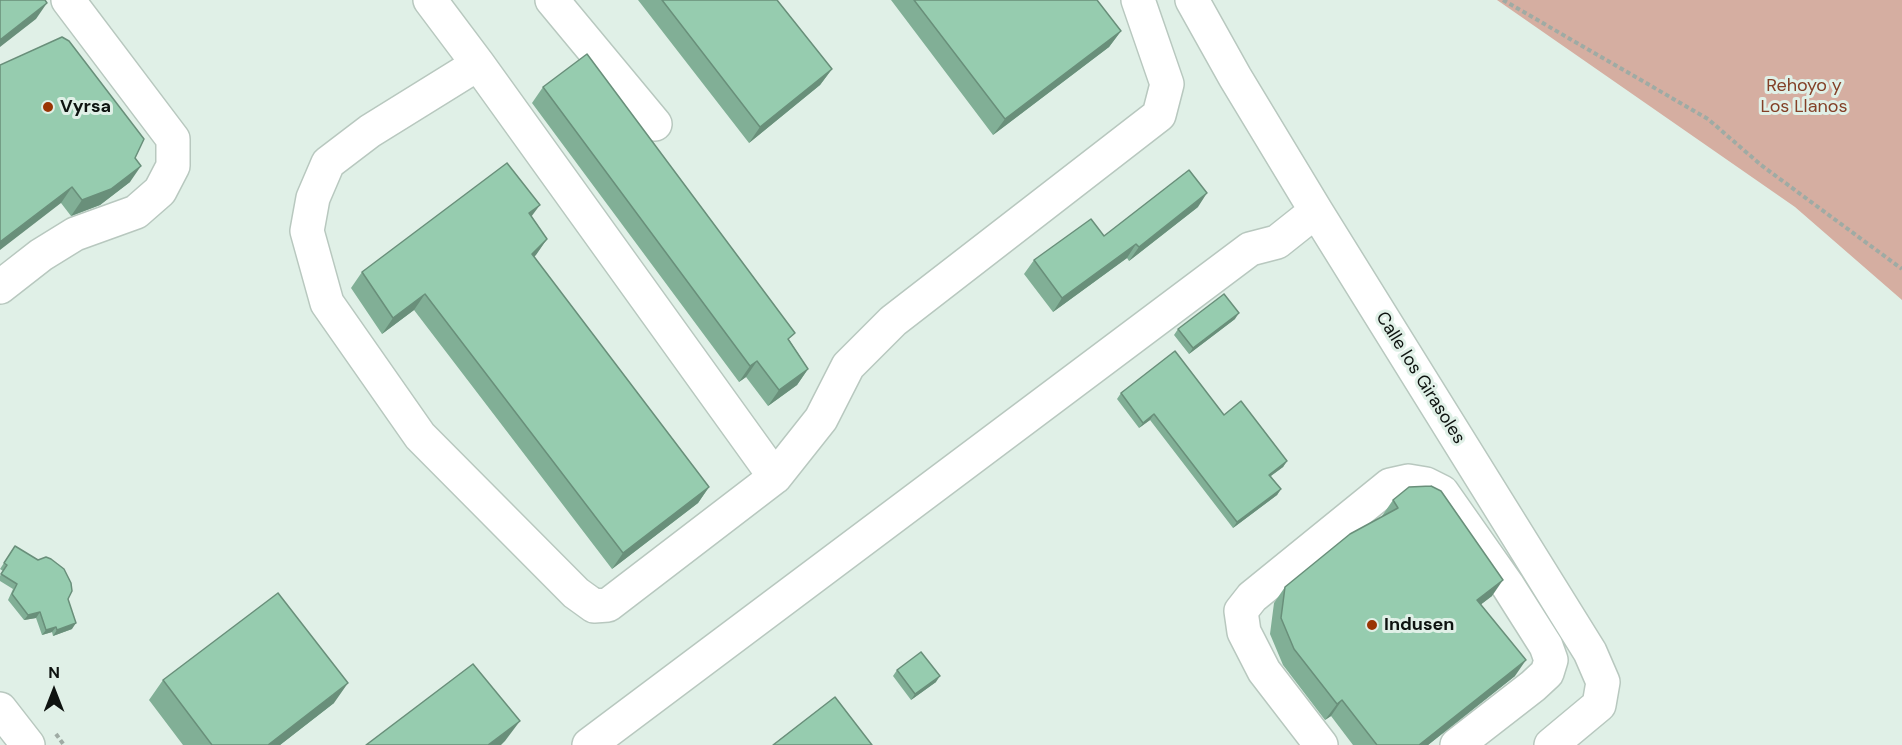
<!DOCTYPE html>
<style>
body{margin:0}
#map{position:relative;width:1902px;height:745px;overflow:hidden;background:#e0f0e7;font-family:"DM Sans",sans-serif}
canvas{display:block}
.north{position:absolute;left:24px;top:661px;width:60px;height:60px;-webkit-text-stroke:4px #e0f0e7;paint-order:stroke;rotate:0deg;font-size:16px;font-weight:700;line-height:24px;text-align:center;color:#0e1310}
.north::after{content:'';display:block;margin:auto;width:21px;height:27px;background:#0e1310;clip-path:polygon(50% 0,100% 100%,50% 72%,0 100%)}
</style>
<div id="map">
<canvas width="1902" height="745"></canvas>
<div class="north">N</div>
</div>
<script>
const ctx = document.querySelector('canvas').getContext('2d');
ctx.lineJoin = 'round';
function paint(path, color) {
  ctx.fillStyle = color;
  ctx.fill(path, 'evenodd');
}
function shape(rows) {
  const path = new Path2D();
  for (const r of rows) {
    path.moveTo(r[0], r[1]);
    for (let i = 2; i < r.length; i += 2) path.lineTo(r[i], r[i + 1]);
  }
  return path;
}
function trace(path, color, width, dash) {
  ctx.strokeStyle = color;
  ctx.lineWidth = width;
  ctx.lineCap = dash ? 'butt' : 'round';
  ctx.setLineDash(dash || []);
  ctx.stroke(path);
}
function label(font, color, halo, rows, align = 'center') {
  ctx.font = font + ' "DM Sans",sans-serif';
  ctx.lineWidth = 6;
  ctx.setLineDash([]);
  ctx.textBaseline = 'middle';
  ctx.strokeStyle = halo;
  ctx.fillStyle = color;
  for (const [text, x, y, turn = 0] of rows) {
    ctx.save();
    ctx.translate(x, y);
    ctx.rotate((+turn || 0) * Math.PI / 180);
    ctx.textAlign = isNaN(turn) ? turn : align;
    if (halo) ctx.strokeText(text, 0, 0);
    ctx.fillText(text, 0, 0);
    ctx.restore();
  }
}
const green = shape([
 [1497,0,1902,0,1902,300,1795,207]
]);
const path = shape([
 [1503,0,1708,119,1761,165,1902,269],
 [56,734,64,745]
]);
const minor = shape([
 [430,0,478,64,775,477,608,605,594,606,576,593,420,436,327,303,307,231,313,198,328,163,370,131,478,64],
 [552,0,655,124],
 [1192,0,1235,77,1316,211,1590,652,1603,682,1599,705,1551,745],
 [0,287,41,255,75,234,136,212,160,191,173,166,173,139,68,0],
 [775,477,821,419,848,366,893,321,1159,115,1167,84,1138,0],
 [0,709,28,745],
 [589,745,1250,249,1277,242,1316,211],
 [1321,745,1264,671,1244,632,1241,611,1252,597,1390,485,1408,481,1426,484,1442,492,1508,586,1546,646,1551,660,1547,673,1533,686,1457,745]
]);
const wall = shape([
 [638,0,777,0,832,69,820,85,749,143],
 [891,0,1097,0,1121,31,1109,47,993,135],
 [0,65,135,158,130,182,100,205,71,216,61,203],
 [543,87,790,341,808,369,797,385,768,406,746,377,739,382,532,103],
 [1198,207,1129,261,1127,258,1053,312,1024,274,1034,260,1104,236],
 [532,217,547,239,534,257,709,487,698,503,612,569,414,310,382,334,351,288,362,272],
 [1235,319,1189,354,1174,335,1178,329],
 [1121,393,1224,415,1287,461,1283,467,1271,476,1281,489,1277,495,1233,528,1150,420,1139,428,1117,399],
 [1393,500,1492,596,1481,604,1515,676,1428,745,1353,745,1331,716,1325,720,1283,665,1270,634,1274,603,1285,587,1382,517,1382,516],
 [15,546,68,599,72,629,53,636,52,632,42,635,36,618,24,620,8,600,13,589,0,581,0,576,3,571,0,569],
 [897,670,936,682,911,700,893,676],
 [163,680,334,703,280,745,183,745,149,700]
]);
const shadedWall = shape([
 [47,3,36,19,0,47,0,40],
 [1121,31,1109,47,993,135,1005,119],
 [832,69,820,85,749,143,760,127],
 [141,166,130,182,100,205,71,216,82,200],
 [72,187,61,203,0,250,0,242],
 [1207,193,1198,207,1129,261,1139,247],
 [540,205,528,221,529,213],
 [547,239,536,255,520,270,532,254],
 [1136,244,1127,258,1053,312,1062,298],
 [425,294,414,310,382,334,393,318],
 [1239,313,1235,319,1189,354,1193,348],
 [757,361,746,377,739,382,750,366],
 [808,369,797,385,768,406,779,390],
 [1154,414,1150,420,1139,428,1143,423],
 [1287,461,1283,467,1265,480,1269,475],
 [709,487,698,503,612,569,623,553],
 [1281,489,1277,495,1233,528,1237,522],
 [1503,580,1492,596,1466,616,1477,600],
 [40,612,36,618,24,620,28,615],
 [76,623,72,629,53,636,57,630],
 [56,627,52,632,42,635,46,630],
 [1526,660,1515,676,1428,745,1418,745],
 [940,676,936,682,911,700,915,694],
 [348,683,334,703,280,745,268,745],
 [1342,700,1331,716,1325,720,1337,704],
 [520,721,505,741,501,745,488,745]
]);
const building = shape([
 [0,0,45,0,47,3,0,40,0,0],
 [662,0,777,0,832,69,760,127,662,0],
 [914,0,1097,0,1121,31,1005,119,914,0],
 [62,37,69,41,144,139,135,158,141,166,111,189,82,200,72,187,0,242,0,65,62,37],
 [587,54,795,333,788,339,808,369,779,390,757,361,750,366,543,87,587,54],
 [507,163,540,205,529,213,547,239,532,254,709,487,623,553,425,294,393,318,362,272,507,163],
 [1189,170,1207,193,1139,247,1136,244,1062,298,1034,260,1091,219,1104,236,1189,170],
 [1224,294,1239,313,1193,348,1178,329,1224,294],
 [1175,351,1224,415,1241,401,1287,461,1269,475,1281,489,1237,522,1154,414,1143,423,1121,393,1175,351],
 [1431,486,1441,491,1503,580,1477,600,1526,660,1419,745,1377,745,1342,700,1337,704,1294,649,1281,618,1285,587,1350,534,1398,508,1393,500,1409,487,1431,486],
 [15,546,38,560,46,557,51,559,64,569,71,583,72,591,68,599,76,623,57,630,56,627,46,630,40,612,28,615,12,594,17,584,1,574,7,565,4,563,15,546],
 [278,593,348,683,268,745,212,745,163,680,278,593],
 [921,652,940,676,915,694,897,670,921,652],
 [473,664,520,721,488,745,366,745,473,664],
 [835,697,872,745,773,745,835,697]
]);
const markers = [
 [48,107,6,"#9a3504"],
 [1372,625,6,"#9a3504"]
];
const parkNames = [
 ["Rehoyo y",1804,86],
 ["Los Llanos",1804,107]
];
const poiNames = [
 ["Vyrsa",60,107],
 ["Indusen",1384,625]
];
const streetNames = [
 ["Calle los Girasoles",1420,378,58]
];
paint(green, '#d5aea1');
trace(minor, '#b8c8bf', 36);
trace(path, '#9faba4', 4, [4.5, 3]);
trace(minor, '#fff', 33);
paint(wall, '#81af96');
paint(shadedWall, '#698f7a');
paint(building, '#96ccaf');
trace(building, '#698f7a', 1.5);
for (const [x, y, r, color] of markers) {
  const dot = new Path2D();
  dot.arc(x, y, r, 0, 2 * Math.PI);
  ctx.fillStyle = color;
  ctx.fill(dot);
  trace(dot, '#e0f0e7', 2);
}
label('18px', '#834027', '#e0f0e7', parkNames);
label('bold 18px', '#0e1310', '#e0f0e7', poiNames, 'left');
label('18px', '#0e1310', '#e0f0e7', streetNames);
</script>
